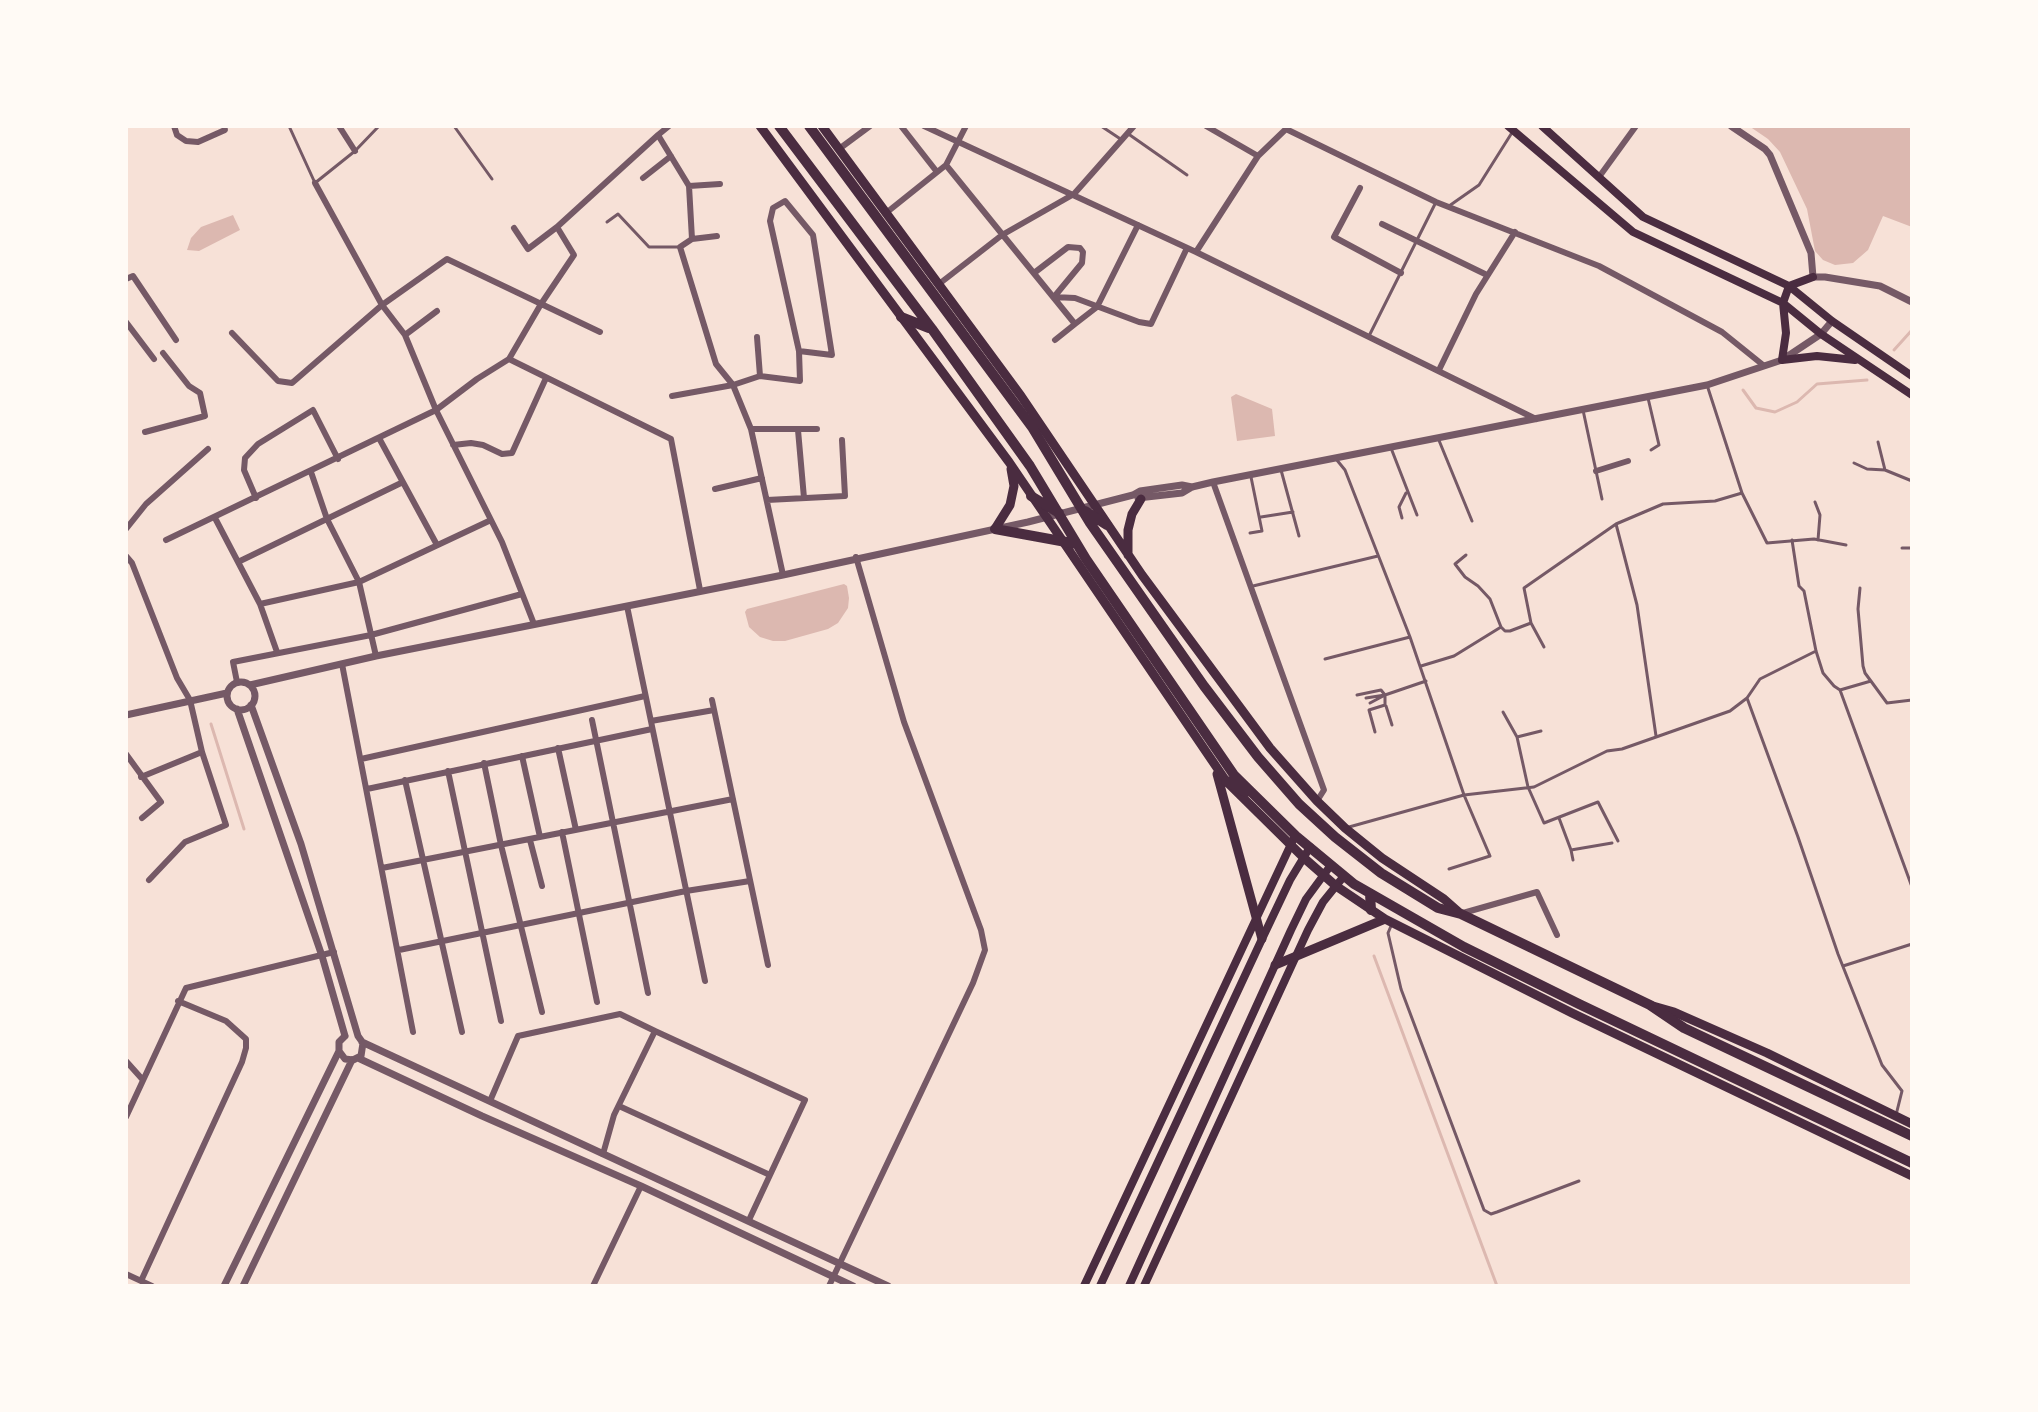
<!DOCTYPE html>
<style>
body{margin:0}
#map{position:relative;width:2038px;height:1412px;overflow:hidden;background:#f7e1d7;font-family:Overpass,sans-serif}
canvas{display:block}
.frame{position:absolute;inset:0;border:128px solid #fffaf5;pointer-events:none}
</style>
<div id="map">
<canvas width="2038" height="1412"></canvas>
<div class="frame"></div>
</div>
<script>
const ctx = document.querySelector('canvas').getContext('2d');
ctx.lineJoin = 'round';
function paint(path, color) {
  ctx.fillStyle = color;
  ctx.fill(path, 'evenodd');
}
function shape(rows) {
  const path = new Path2D();
  for (const r of rows) {
    if (r.length === 3) {
      path.moveTo(r[0] + r[2], r[1]);
      path.arc(r[0], r[1], r[2], 0, 2 * Math.PI);
      continue;
    }
    path.moveTo(r[0], r[1]);
    for (let i = 2; i < r.length; i += 2) path.lineTo(r[i], r[i + 1]);
  }
  return path;
}
function trace(path, color, width, dash) {
  ctx.strokeStyle = color;
  ctx.lineWidth = width;
  ctx.lineCap = dash ? 'butt' : 'round';
  ctx.setLineDash(dash || []);
  ctx.stroke(path);
}
const water = shape([
 [1749,126,1912,126,1912,227,1883,216,1868,250,1853,263,1835,265,1823,260,1815,251,1807,209,1780,152,1768,139],
 [233,215,240,230,199,251,187,250,191,238,201,227],
 [1236,394,1272,409,1275,436,1237,441,1231,397],
 [844,584,847,586,849,598,848,608,838,623,828,629,785,641,773,641,760,637,749,627,745,612,747,609]
]);
const stream = shape([
 [1894,350,1912,330],
 [1743,390,1756,408,1775,412,1797,402,1817,384,1867,380],
 [211,724,244,829],
 [1374,956,1497,1286]
]);
const service = shape([
 [289,126,315,183,355,151,379,126],
 [454,126,492,179],
 [1101,126,1122,140],
 [1127,133,1187,175],
 [1449,206,1479,185,1513,131],
 [607,222,618,214,649,247,680,247],
 [1369,336,1435,204],
 [1707,385,1742,493,1767,543,1814,539,1846,545],
 [1648,398,1659,445,1651,450],
 [1583,410,1602,499],
 [1438,438,1472,521],
 [1878,442,1885,470,1912,481],
 [1391,448,1417,515],
 [1336,459,1345,470,1410,637,1464,795,1490,856,1449,869],
 [1854,463,1867,469,1885,470],
 [1281,470,1299,536],
 [1815,502,1820,515,1818,540],
 [1261,517,1293,512],
 [1402,518,1399,507,1406,493],
 [1616,524,1637,605,1656,736],
 [1250,533,1262,531,1251,477],
 [1792,540,1799,586,1804,591,1816,651,1823,673,1834,686,1840,690,1912,887],
 [1902,548,1912,548],
 [1466,555,1455,564,1465,577,1478,586,1490,599,1501,627],
 [1253,586,1378,556],
 [1860,588,1858,609,1863,666,1865,673,1887,703,1912,700],
 [1531,623,1544,647],
 [1501,627,1505,631,1510,631,1531,623,1524,588,1616,524,1663,504,1715,501,1742,493],
 [1325,659,1410,637],
 [1421,666,1454,656,1501,627],
 [1840,690,1871,681],
 [1357,695,1381,690,1385,695],
 [1366,698,1385,695],
 [1747,698,1798,837,1838,954,1882,1065,1902,1091,1896,1115],
 [1370,703,1385,695],
 [1386,706,1392,725],
 [1503,712,1517,737,1541,731],
 [1375,732,1369,710,1385,705,1385,695,1426,681],
 [1517,737,1528,787,1544,823,1598,802,1618,841],
 [1559,818,1571,850,1612,843],
 [1349,827,1464,795,1534,787,1607,751,1622,749,1730,711,1747,698,1760,679,1816,651],
 [1571,850,1573,860],
 [1391,926,1388,933,1401,989,1484,1210,1491,1214,1497,1212,1579,1181],
 [1843,966,1912,944]
]);
const minor = shape([
 [174,126,177,135,186,141,198,142,225,130,224,126],
 [339,126,355,151],
 [669,126,658,135,689,186,692,239,680,247,716,364,733,385,751,429,783,575],
 [901,126,937,172],
 [924,126,1196,252,1536,419],
 [1206,126,1258,156],
 [839,149,870,126],
 [946,165,1075,324,1097,307,1138,225],
 [1599,177,1636,126],
 [643,178,671,156],
 [315,183,382,305,405,335,436,410,502,542,534,624],
 [689,186,720,184],
 [1360,188,1334,237,1401,273],
 [886,213,946,165,966,126],
 [1382,224,1487,275],
 [514,228,528,249,557,227],
 [692,239,717,236],
 [1196,252,1258,156,1286,129,1436,202,1599,266,1722,332,1763,365],
 [1034,273,1068,247,1080,248,1083,252,1082,263,1054,297],
 [126,279,133,276,176,340],
 [939,284,1002,235,1074,194,1134,126],
 [1054,297,1075,298,1139,322,1151,324,1187,248],
 [126,322,154,359],
 [232,333,278,381,292,383,382,305,447,259,600,332],
 [405,335,437,311],
 [757,337,760,376],
 [1055,340,1075,324],
 [509,359,671,439,700,590],
 [1439,370,1476,294,1515,232],
 [672,396,733,385,760,376,800,381,799,351,832,355,813,235,785,201,773,208,770,221,799,351],
 [751,429,817,429],
 [798,430,804,498],
 [145,432,205,416,200,393,189,386,163,353],
 [379,438,437,545],
 [453,445,471,443,483,445,502,454,512,453,546,378],
 [1596,471,1628,461],
 [311,472,327,519,359,582,376,656],
 [1213,482,1324,790,1317,801],
 [715,489,762,478],
 [256,498,244,470,245,458,258,444,313,410,338,459],
 [767,500,845,496,842,440],
 [215,518,260,604,277,652],
 [126,529,146,504,208,449],
 [166,540,436,410,477,379,509,359,541,304,574,255,557,227,658,135],
 [126,556,132,563,177,678,190,700,202,752,226,825,185,842,149,880],
 [238,562,401,483],
 [260,604,359,582,491,520],
 [627,606,705,981],
 [342,664,413,1032],
 [237,682,233,662,371,635,522,594],
 [712,700,768,965],
 [592,720,648,993],
 [651,721,714,710],
 [558,748,576,830],
 [126,754,161,802,142,818],
 [522,756,540,837],
 [361,759,645,696],
 [484,763,501,845,542,1012],
 [448,771,501,1021],
 [141,777,202,752],
 [405,780,462,1032],
 [367,789,652,729],
 [562,832,597,1002],
 [530,840,542,886],
 [382,868,733,799],
 [1463,913,1537,892,1557,935],
 [399,950,686,891,750,881],
 [655,1031,805,1100,749,1220],
 [126,1061,143,1080],
 [490,1101,518,1036,620,1014,655,1031,614,1115,603,1154],
 [619,1106,770,1175],
 [126,1117,186,988,334,952],
 [126,1274,152,1286],
 [141,1281,242,1062,246,1048,246,1039,226,1021,178,1001],
 [593,1286,641,1186],
 [829,1286,973,983,985,950,981,930,904,722,856,557]
]);
const tertiary = shape([
 [1731,126,1765,149,1770,155,1811,253,1813,277,1825,277,1880,286,1912,302],
 [1138,498,1182,493,1192,487,1213,482,1707,385,1782,360,1821,334,1832,321],
 [241,696,14],
 [250,685,376,656,783,575,1028,522,1133,495,1140,491,1182,485,1192,487],
 [251,705,301,844,358,1036,363,1043,361,1056,353,1060,345,1059,339,1051],
 [237,709,322,956,345,1036],
 [126,715,227,693],
 [362,1042,888,1286],
 [358,1058,482,1116,641,1186,853,1286],
 [224,1286,339,1051,339,1042,345,1036],
 [243,1286,352,1060]
]);
const secondary = shape([
 [1508,126,1633,232,1783,303,1821,334,1912,395],
 [1542,126,1643,217,1789,286,1832,321,1912,376],
 [1813,277,1789,286,1783,303,1786,333,1782,360,1817,356,1855,360],
 [1084,1286,1293,840],
 [1100,1286,1262,939,1290,880,1310,847],
 [1129,1286,1291,930,1306,899,1331,865],
 [1144,1286,1308,930,1323,902,1344,876]
]);
const primary = shape([
 [760,126,1009,462,1226,781,1304,858,1336,886,1385,919,1572,1013,1912,1176],
 [822,126,1021,396,1142,575,1270,748,1317,801,1345,828,1382,858,1444,899,1461,914],
 [995,529,1010,505,1014,486,1011,469],
 [1128,555,1128,530,1132,514,1141,499],
 [1217,774,1262,939],
 [1275,965,1385,919],
 [1653,1006,1674,1012,1767,1053,1912,1124]
]);
const trunk = shape([
 [779,126,932,329,1030,466,1086,559,1234,775,1296,836,1354,884,1464,947,1579,1004,1912,1163],
 [809,126,1032,427,1090,523,1204,686,1258,757,1299,804,1335,837,1381,873,1438,908,1461,914,1650,1005,1684,1028,1912,1136],
 [901,317,929,328],
 [1031,496,1059,513],
 [1085,511,1107,525],
 [995,529,1077,544],
 [1226,781,1246,792],
 [1370,894,1371,910]
]);
paint(water, '#dcb8b0');
trace(stream, '#dcb8b0', 3);
trace(service, '#755966', 3);
trace(minor, '#755966', 6);
trace(tertiary, '#755966', 7);
trace(secondary, '#4a2c40', 8);
trace(primary, '#4a2c40', 9);
trace(trunk, '#4a2c40', 10);
</script>
